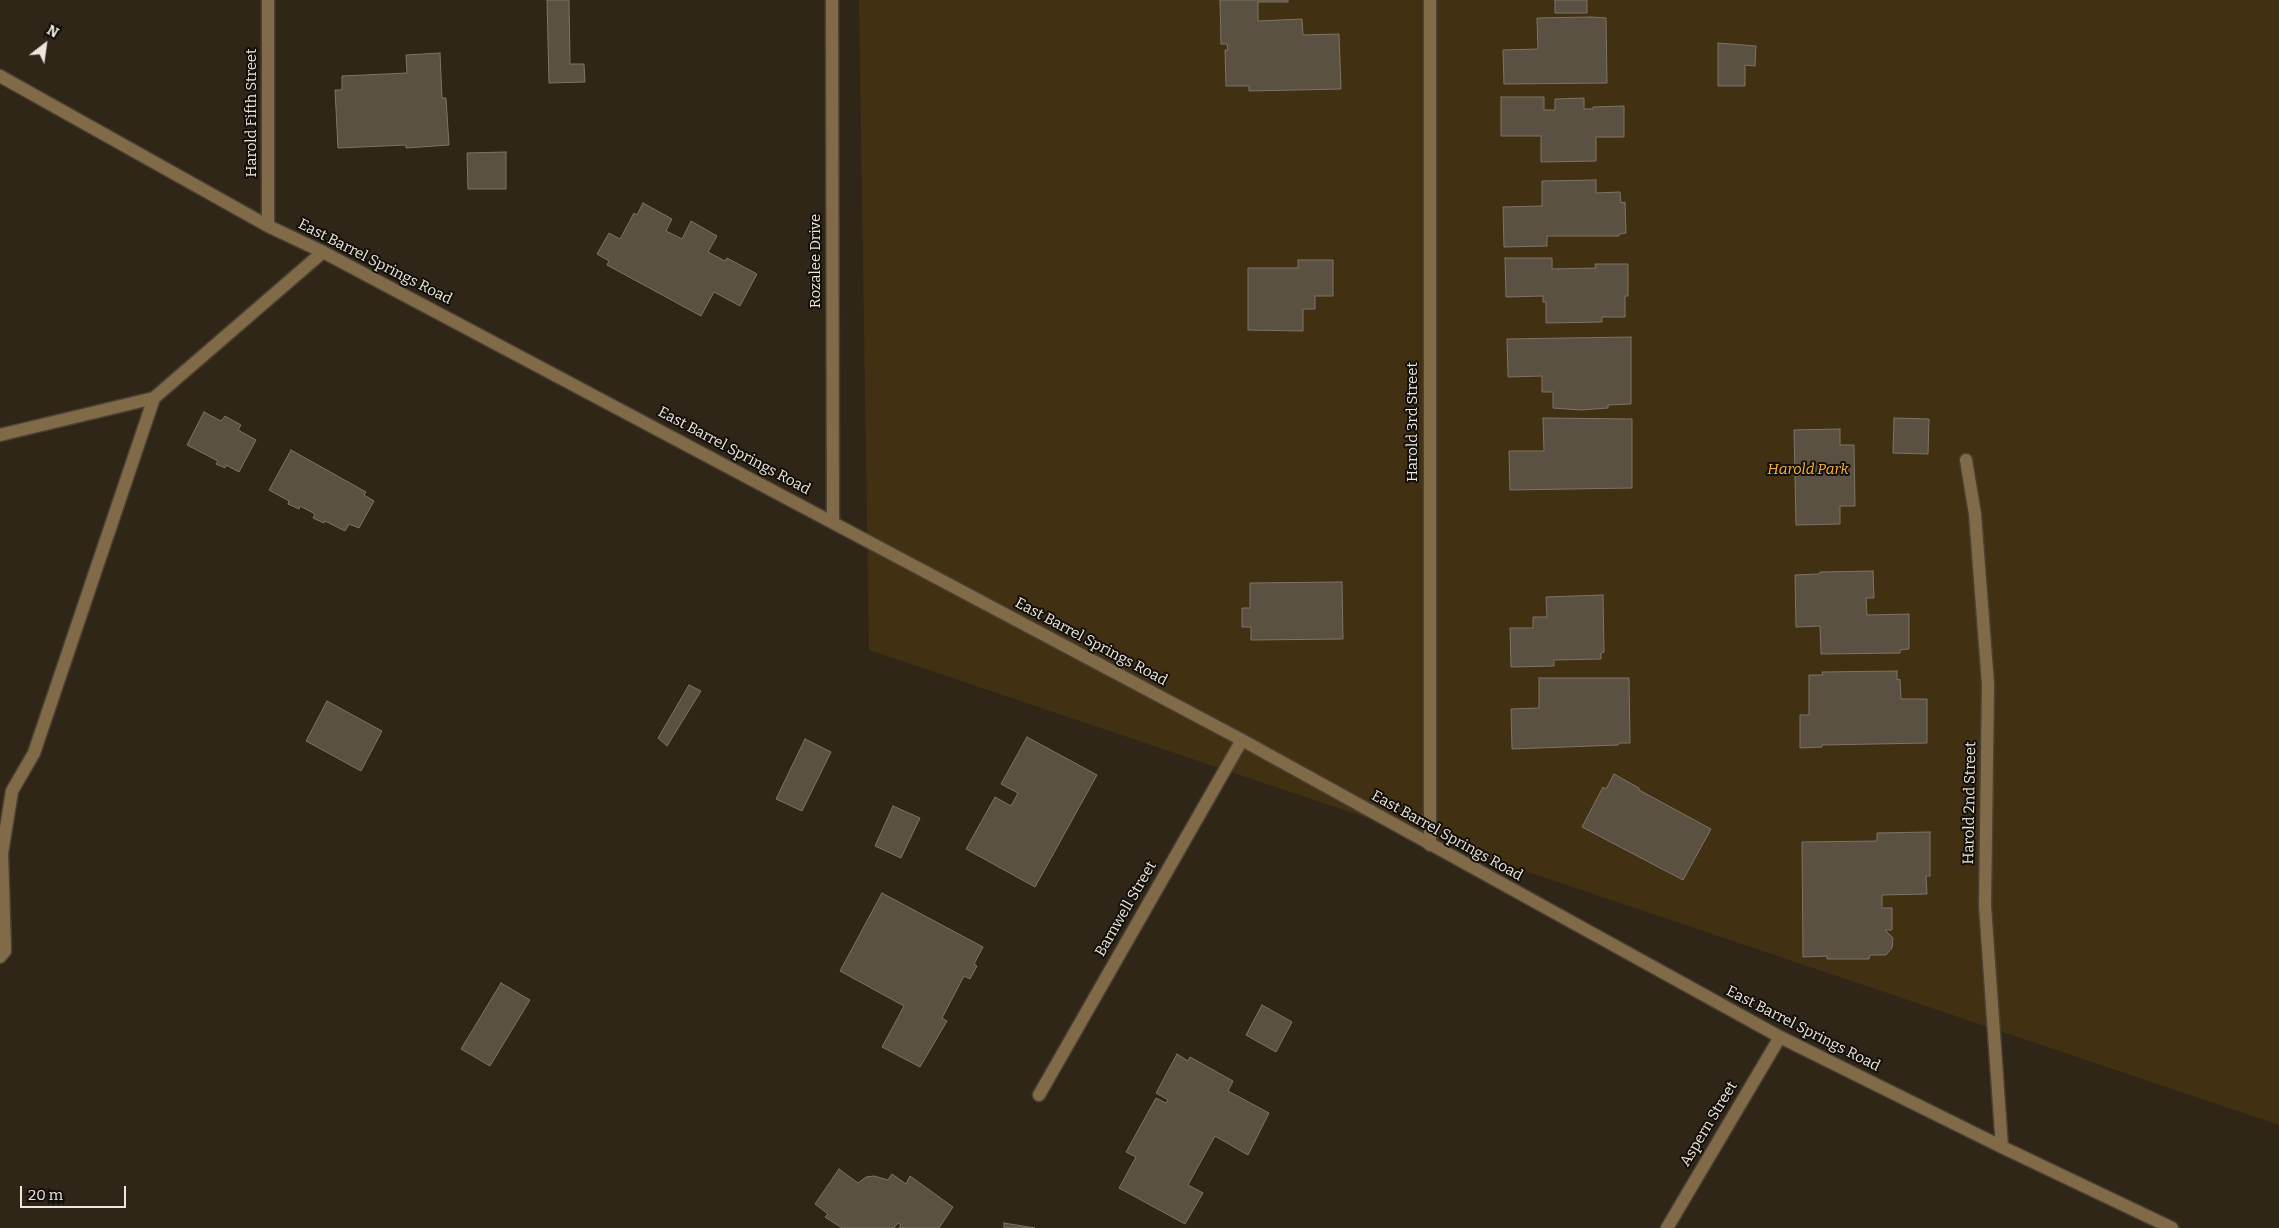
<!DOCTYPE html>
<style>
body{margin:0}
#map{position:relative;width:2279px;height:1228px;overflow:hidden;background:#2f2618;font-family:Bitter,serif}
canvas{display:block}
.north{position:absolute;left:20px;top:20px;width:50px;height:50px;-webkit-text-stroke:4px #130f0a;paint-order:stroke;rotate:30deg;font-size:14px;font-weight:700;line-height:20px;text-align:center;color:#ede7de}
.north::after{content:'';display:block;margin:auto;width:18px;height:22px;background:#ede7de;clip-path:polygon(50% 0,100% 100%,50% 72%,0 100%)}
.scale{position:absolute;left:20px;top:1186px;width:106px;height:22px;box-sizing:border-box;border:2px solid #ede7de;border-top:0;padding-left:6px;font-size:15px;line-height:18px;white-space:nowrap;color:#ede7de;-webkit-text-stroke:4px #130f0a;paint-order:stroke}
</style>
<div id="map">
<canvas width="2279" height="1228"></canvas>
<div class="north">N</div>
<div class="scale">20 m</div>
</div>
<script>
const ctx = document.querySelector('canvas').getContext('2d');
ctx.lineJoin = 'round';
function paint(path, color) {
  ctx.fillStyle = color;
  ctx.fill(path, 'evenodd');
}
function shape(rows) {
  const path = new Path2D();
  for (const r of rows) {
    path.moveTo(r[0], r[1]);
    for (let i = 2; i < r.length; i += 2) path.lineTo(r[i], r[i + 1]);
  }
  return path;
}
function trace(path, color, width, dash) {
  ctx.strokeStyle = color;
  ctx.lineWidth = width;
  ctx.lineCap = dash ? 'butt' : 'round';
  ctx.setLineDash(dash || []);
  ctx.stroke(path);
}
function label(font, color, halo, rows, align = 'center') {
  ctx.font = font + ' Bitter,serif';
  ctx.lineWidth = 4;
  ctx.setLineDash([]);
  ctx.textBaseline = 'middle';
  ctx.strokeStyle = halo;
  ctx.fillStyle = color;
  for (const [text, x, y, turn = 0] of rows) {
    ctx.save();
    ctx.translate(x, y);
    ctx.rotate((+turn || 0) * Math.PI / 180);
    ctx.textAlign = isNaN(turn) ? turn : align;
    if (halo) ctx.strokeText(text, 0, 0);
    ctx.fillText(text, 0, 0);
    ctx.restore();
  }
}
const green = shape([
 [859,0,2279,0,2279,1125,869,650]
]);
const building = shape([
 [547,0,569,0,570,64,584,64,585,82,549,83,547,0],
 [1220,0,1288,0,1288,2,1258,2,1258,21,1302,19,1303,35,1339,34,1341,89,1249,91,1249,86,1226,86,1225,50,1228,50,1227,44,1221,44,1220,0],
 [1555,0,1587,0,1587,13,1555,13,1555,0],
 [1591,17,1606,18,1607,83,1504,84,1503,50,1538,49,1537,18,1591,17],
 [1718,43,1756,46,1755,66,1745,65,1745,86,1718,86,1718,43],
 [440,53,442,98,446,98,449,145,406,148,406,145,338,148,335,90,342,90,342,76,407,73,406,55,440,53],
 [1501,97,1544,97,1544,110,1555,110,1555,99,1584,98,1584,109,1593,109,1593,107,1624,106,1624,137,1596,137,1596,161,1541,162,1541,136,1501,136,1501,97],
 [506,152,506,189,468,189,467,153,506,152],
 [1596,180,1596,193,1620,192,1621,203,1625,202,1626,233,1619,234,1619,236,1547,236,1547,246,1504,247,1503,207,1542,206,1542,181,1596,180],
 [643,203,672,219,666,231,682,239,691,221,717,236,708,252,725,261,727,258,757,274,740,306,714,292,701,316,607,265,609,261,597,254,609,233,620,239,634,213,637,215,643,203],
 [1505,258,1552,258,1552,269,1596,268,1595,264,1628,264,1628,296,1625,296,1625,317,1602,317,1602,322,1546,323,1546,302,1543,302,1543,296,1506,297,1505,258],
 [1298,260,1333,260,1333,296,1315,296,1315,309,1303,309,1303,331,1248,330,1248,268,1298,268,1298,260],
 [1631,337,1631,404,1608,405,1608,408,1581,410,1553,408,1553,392,1542,392,1542,376,1508,377,1507,339,1631,337],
 [204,412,221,421,225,416,241,425,238,430,256,440,239,472,226,465,225,468,216,464,218,461,187,445,204,412],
 [1543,418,1632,419,1632,488,1510,490,1509,451,1544,451,1543,418],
 [1894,418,1929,419,1928,454,1893,453,1894,418],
 [1840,429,1840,445,1854,445,1855,506,1840,506,1840,524,1796,525,1794,430,1840,429],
 [291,450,366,492,364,495,374,501,359,528,349,524,345,531,325,521,324,523,313,518,315,514,300,506,299,509,288,504,289,501,269,490,291,450],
 [1873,571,1874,598,1866,598,1867,615,1909,614,1909,649,1900,650,1900,653,1821,654,1820,626,1796,627,1795,575,1819,574,1820,572,1873,571],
 [1342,582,1343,639,1251,640,1251,627,1242,627,1242,608,1250,608,1250,583,1342,582],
 [1603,595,1604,652,1601,653,1601,659,1554,660,1554,666,1511,667,1510,628,1533,628,1533,617,1547,617,1546,597,1603,595],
 [1897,671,1897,680,1900,679,1901,699,1927,699,1927,743,1822,745,1822,747,1800,748,1800,715,1809,715,1809,675,1823,675,1822,672,1897,671],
 [1539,678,1629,678,1630,743,1619,743,1618,745,1512,749,1511,709,1539,708,1539,678],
 [689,685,701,691,667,746,658,738,689,685],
 [327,701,382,731,361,771,306,741,327,701],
 [1027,737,1097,775,1035,887,966,849,995,797,1011,806,1018,793,1001,784,1027,737],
 [805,739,831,752,802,811,776,799,805,739],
 [1614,774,1639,788,1639,790,1711,829,1683,880,1582,827,1603,787,1606,789,1614,774],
 [893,806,920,818,901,858,875,846,893,806],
 [1930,832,1930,876,1926,876,1927,894,1882,895,1882,908,1892,908,1892,930,1885,930,1893,938,1892,948,1886,955,1870,955,1869,959,1827,959,1827,956,1803,957,1802,842,1877,841,1877,833,1930,832],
 [882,893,983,947,974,964,977,966,970,979,964,976,942,1018,947,1021,920,1067,882,1047,904,1006,840,971,882,893],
 [501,983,530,1000,490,1066,461,1049,501,983],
 [1262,1005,1292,1022,1276,1052,1246,1035,1262,1005],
 [1177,1054,1188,1061,1190,1057,1233,1081,1228,1091,1269,1113,1248,1155,1215,1136,1188,1185,1203,1193,1185,1224,1119,1188,1136,1157,1126,1152,1156,1098,1166,1103,1168,1100,1156,1093,1177,1054],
 [839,1169,858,1183,866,1177,874,1176,888,1180,892,1174,906,1184,910,1176,953,1207,939,1228,899,1228,901,1225,898,1223,894,1228,842,1228,825,1217,828,1214,815,1204,839,1169],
 [1004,1223,1035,1228,1004,1228,1004,1223]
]);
const minor = shape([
 [268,0,268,226],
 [832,0,833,522],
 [0,76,268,226,323,252,1242,740,1780,1037,2002,1147,2172,1228],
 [0,435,154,398],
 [1966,460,1975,514,1988,684,1985,906,2002,1147],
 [1430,845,1430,0],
 [0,957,5,951,2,853,12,791,34,753,154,398,323,252],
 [1039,1095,1242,740],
 [1667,1228,1780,1037]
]);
const streetNames = [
 ["Harold Fifth Street",252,113,-90],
 ["Rozalee Drive",816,261,-90],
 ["East Barrel Springs Road",375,262,27],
 ["Harold 3rd Street",1413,422,-90],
 ["East Barrel Springs Road",734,451,28],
 ["East Barrel Springs Road",1091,642,28],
 ["Harold 2nd Street",1970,803,-89],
 ["East Barrel Springs Road",1447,836,29],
 ["Barnwell Street",1126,909,-60],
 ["East Barrel Springs Road",1803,1029,27],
 ["Aspern Street",1709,1124,-59]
];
const parkNames = [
 ["Harold Park",1808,470]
];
paint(green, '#423013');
paint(building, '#5b5142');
trace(building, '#7e7464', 1);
trace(minor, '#4a4134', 15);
trace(minor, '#816a48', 12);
label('15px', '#ede7de', '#130f0a', streetNames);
label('italic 15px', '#fdb633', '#130f0a', parkNames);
</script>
